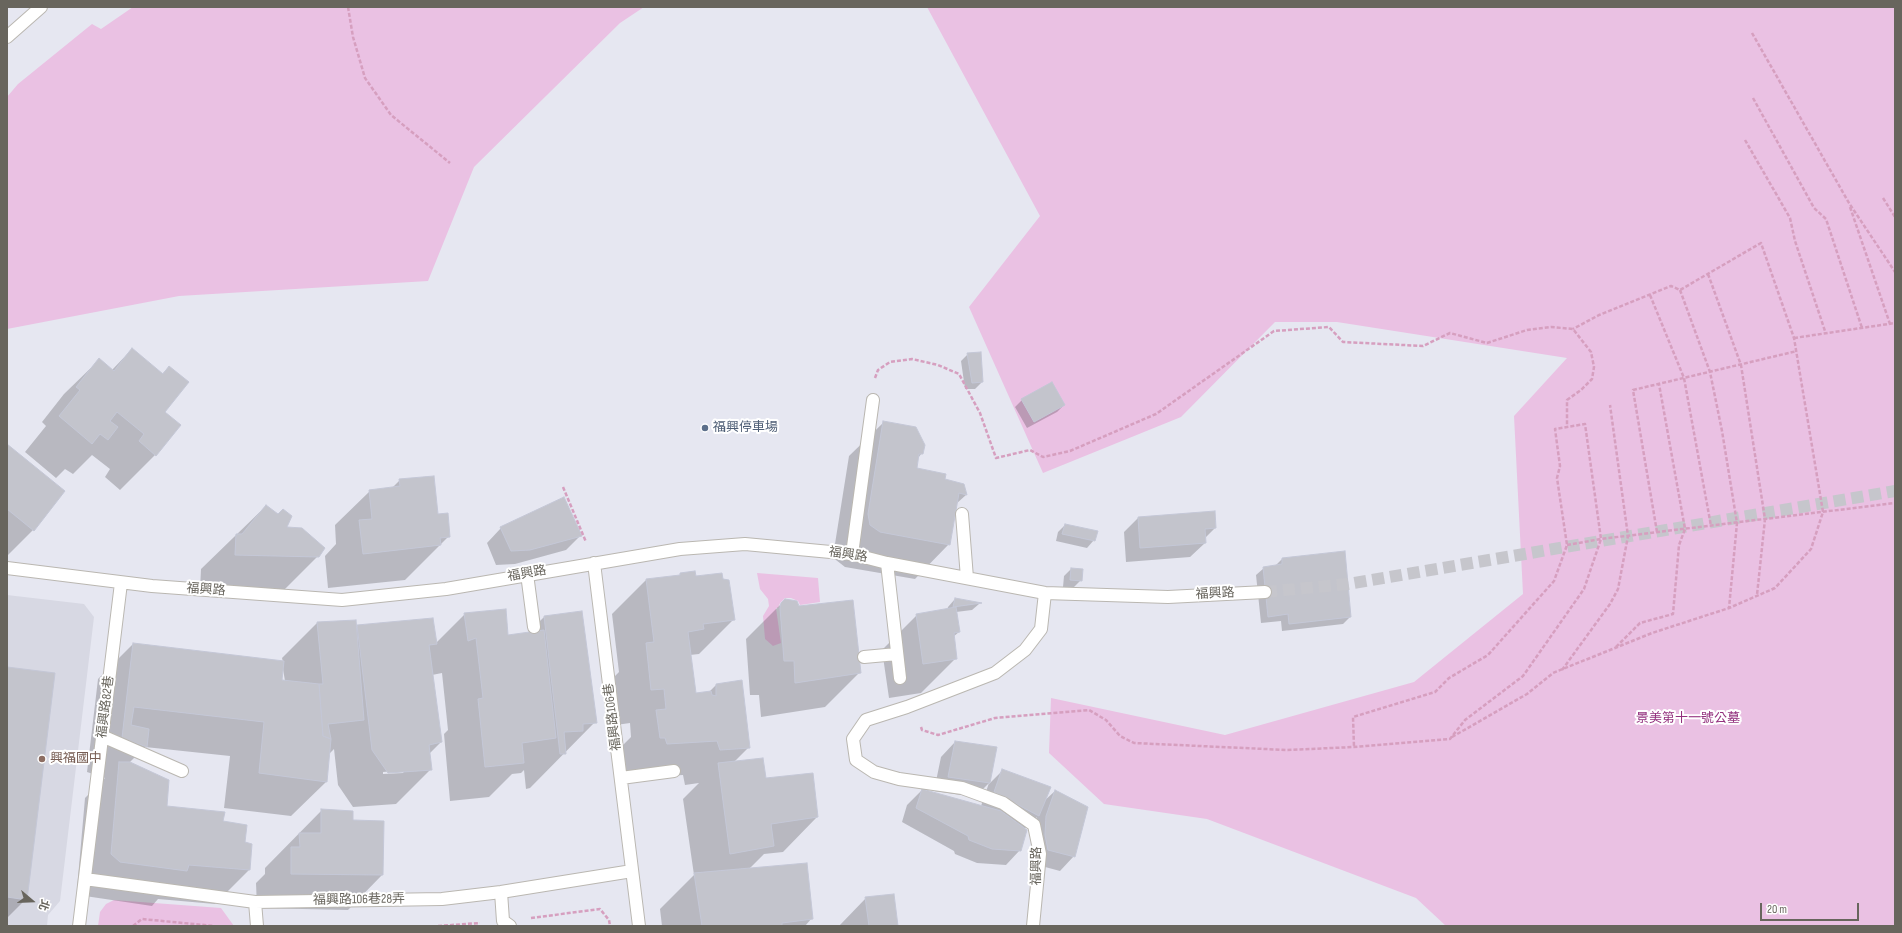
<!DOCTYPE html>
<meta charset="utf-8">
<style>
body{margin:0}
#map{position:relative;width:1902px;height:933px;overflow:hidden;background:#e6e7f1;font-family:"Sofia Sans Condensed","Noto Sans TC",sans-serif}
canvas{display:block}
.frame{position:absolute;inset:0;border:8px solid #68655d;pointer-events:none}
.north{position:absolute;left:12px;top:881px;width:40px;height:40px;-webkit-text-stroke:3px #fff;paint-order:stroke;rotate:109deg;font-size:11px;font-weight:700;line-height:16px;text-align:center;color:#68655d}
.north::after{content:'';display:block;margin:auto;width:14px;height:18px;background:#68655d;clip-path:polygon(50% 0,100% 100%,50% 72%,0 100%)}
.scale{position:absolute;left:1760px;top:903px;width:99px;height:18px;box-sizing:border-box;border:2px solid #68655d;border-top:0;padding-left:5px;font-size:12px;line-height:14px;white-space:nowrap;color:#68655d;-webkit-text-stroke:3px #fff;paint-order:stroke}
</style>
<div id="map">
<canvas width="1902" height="933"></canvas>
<div class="frame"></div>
<div class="north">北</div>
<div class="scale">20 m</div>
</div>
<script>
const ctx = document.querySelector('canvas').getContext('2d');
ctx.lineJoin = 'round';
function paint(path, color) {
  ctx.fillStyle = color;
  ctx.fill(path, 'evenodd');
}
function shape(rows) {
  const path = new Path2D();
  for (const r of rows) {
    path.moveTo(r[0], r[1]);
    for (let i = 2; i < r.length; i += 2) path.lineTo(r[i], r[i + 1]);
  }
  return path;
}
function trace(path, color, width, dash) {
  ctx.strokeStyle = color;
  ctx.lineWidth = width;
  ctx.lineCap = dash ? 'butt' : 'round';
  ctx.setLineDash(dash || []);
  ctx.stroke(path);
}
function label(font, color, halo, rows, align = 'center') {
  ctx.font = font + ' "Sofia Sans Condensed","Noto Sans TC",sans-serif';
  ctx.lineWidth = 4;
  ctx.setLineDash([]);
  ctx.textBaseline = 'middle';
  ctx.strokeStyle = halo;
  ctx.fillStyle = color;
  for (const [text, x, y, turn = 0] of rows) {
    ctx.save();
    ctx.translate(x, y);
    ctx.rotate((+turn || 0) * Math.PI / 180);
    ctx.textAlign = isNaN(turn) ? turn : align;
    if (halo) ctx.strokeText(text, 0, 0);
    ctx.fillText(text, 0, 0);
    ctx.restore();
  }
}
const education = shape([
 [7,595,84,604,94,617,60,901,48,915,47,926,7,926]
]);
const green = shape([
 [133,7,644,7,620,23,474,167,428,281,179,296,7,329,7,97,18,84,92,24,101,29],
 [927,7,1895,7,1895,926,1446,926,1416,898,1207,819,1104,804,1049,753,1051,698,1225,735,1414,682,1523,594,1514,416,1567,358,1337,322,1275,322,1181,417,1043,473,969,307,1040,216],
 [757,573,818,578,820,602,800,605,798,601,791,598,785,598,780,603,778,608,776,608,781,643,773,646,765,639,763,616,769,606,768,599,760,589],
 [114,900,221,908,234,926,98,926,100,912,106,904]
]);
const shadow = shape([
 [132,349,162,374,169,367,155,455,120,490,105,477,110,469,92,455,73,474,65,469,56,478,25,452,46,426,42,422,64,394,99,360,112,370],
 [968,354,982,382,975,389,965,389,961,361],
 [1022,400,1064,405,1057,412,1027,428,1015,407],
 [884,422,922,453,918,458,916,468,944,480,966,495,956,504,949,544,915,579,845,567,836,560,834,550,849,456],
 [7,446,64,491,33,530,7,556],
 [400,480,437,516,449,536,405,580,328,588,325,556,336,544,335,525,370,491,392,488],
 [266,506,286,528,318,556,283,591,200,590,201,569],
 [1138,518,1215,528,1205,538,1205,543,1190,557,1126,562,1124,532],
 [1065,525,1094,540,1087,548,1056,541,1058,532],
 [501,528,581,535,566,550,515,564,496,565,487,543],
 [1282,559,1350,617,1343,624,1282,631,1281,621,1261,623,1256,575,1264,568,1275,566],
 [1071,569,1081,580,1073,588,1063,587,1064,576],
 [681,574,695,578,734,619,699,654,690,655,695,694,709,692,716,685,741,681,749,747,734,762,765,779,817,817,783,852,764,854,749,869,812,918,805,926,662,926,660,909,694,875,683,799,699,783,685,785,683,775,632,778,626,772,622,746,631,737,630,723,616,725,612,679,619,672,612,614,646,580,678,576],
 [955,599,979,604,972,610,956,612,959,632,953,637,956,658,921,693,889,698,882,650,917,615,947,610,948,607],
 [785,600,799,607,860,672,825,707,761,717,759,695,750,695,746,639],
 [465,614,507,636,528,633,544,617,595,722,530,788,526,789,524,770,521,773,512,774,489,797,450,801,444,734,448,730,442,673,432,675,441,742,429,754,431,769,396,804,353,807,338,785,334,749,329,754,326,782,291,816,224,808,230,756,145,747,129,763,166,807,222,822,244,843,249,870,215,904,158,899,152,906,85,896,77,889,85,798,105,778,87,772,98,679,133,644,283,662,282,658,317,623,355,621,356,628,358,626,436,643],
 [282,669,283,669,285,681,281,680],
 [405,770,403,773,383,774,383,772],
 [7,668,26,899,7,918],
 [955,742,996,748,989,784,1003,770,1043,802,1055,791,1074,856,1060,871,1034,864,1031,850,1032,831,1037,817,1024,829,1020,850,1006,865,977,863,955,854,954,851,902,822,907,805,922,790,981,806,989,783,975,797,934,791,941,757],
 [322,810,352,821,382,875,348,910,257,908,256,883,265,874,265,868],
 [866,898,897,926,839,926]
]);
const building = shape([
 [132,348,163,374,169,366,189,382,165,412,181,425,156,456,139,441,144,434,117,412,110,421,118,427,108,440,100,434,92,444,59,416,80,390,76,387,99,358,114,371,132,348],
 [981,352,983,382,972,383,967,353,981,352],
 [1052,382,1065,405,1034,422,1021,399,1052,382],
 [883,421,916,427,925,445,923,454,919,454,917,468,946,474,945,479,964,484,967,495,959,493,950,545,880,532,870,525,868,514,883,421],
 [7,444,65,491,34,531,7,509,7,444],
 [434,476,438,514,448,513,450,537,440,538,441,545,363,554,359,520,372,519,369,490,400,486,399,479,434,476],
 [564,497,582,536,530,550,511,551,500,527,564,497],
 [266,505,278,514,283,509,292,516,287,527,302,528,325,548,319,557,235,555,236,534,242,534,266,505],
 [1215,511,1216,528,1205,529,1206,543,1140,548,1138,517,1215,511],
 [1065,524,1098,531,1095,541,1062,534,1065,524],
 [1345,551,1351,617,1289,624,1288,614,1268,617,1263,567,1282,564,1282,558,1345,551],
 [1071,568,1083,569,1082,581,1070,580,1071,568],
 [695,571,696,576,722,573,723,579,729,580,735,620,703,624,704,629,688,632,696,693,711,691,712,695,716,696,716,684,742,680,750,748,720,750,717,741,667,744,665,738,660,738,656,710,666,709,664,689,651,690,646,643,654,642,646,579,680,575,680,573,695,571],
 [955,598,982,603,953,607,955,598],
 [785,599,797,601,799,606,853,600,861,673,795,683,794,661,784,661,780,608,781,603,785,599],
 [956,607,960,632,954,633,957,659,923,664,916,614,956,607],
 [506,609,508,635,544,630,556,738,522,743,524,763,485,767,478,699,483,698,476,638,468,641,464,613,506,609],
 [582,611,597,723,583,724,583,731,564,732,566,754,560,754,544,616,582,611],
 [433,618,437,644,429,645,442,742,429,745,432,770,388,773,372,750,357,625,433,618],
 [356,620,364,720,328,724,331,739,323,736,319,684,323,684,317,622,356,620],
 [133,643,284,661,282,680,319,684,323,736,331,739,327,782,259,773,264,722,134,707,131,725,149,729,147,747,122,738,133,643],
 [7,667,55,673,27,900,7,897,7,667],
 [955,741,997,747,990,783,948,777,955,741],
 [763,758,766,778,813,773,818,817,771,824,774,846,730,854,718,763,763,758],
 [119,762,130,762,169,780,167,806,225,812,223,821,247,825,245,842,252,844,250,870,189,865,187,871,120,862,111,854,119,762],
 [1002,769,1051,787,1039,816,994,792,1002,769],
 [922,789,1001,811,1027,830,1021,851,992,849,969,840,968,836,916,808,922,789],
 [1055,790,1088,807,1075,857,1048,850,1045,835,1046,816,1055,790],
 [321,809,353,811,353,820,384,821,383,875,291,874,291,847,300,847,299,833,321,833,321,809],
 [807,863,813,919,782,923,782,926,702,926,694,873,807,863],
 [894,894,898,926,869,926,865,897,894,894]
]);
const minorTunnel = shape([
 [1265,592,1348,584,1895,491]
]);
const path = shape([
 [348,7,353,37,365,78,391,115,450,163],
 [1752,33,1849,203,1895,272],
 [1753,98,1814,208,1826,219,1862,328],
 [1745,140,1790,218,1795,241,1826,334],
 [1883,198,1895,217],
 [1850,207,1890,324],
 [1708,274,1741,365,1765,519,1757,595],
 [1680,290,1710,372,1722,431,1737,523,1729,608],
 [1650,295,1684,378,1711,526],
 [1794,338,1895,323],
 [875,378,878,370,890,362,912,359,938,365,959,374,980,413,996,458,1030,450,1043,457,1070,451,1156,414,1274,331,1329,327,1343,342,1423,346,1450,333,1487,343,1527,330,1551,327,1573,329,1591,352,1594,367,1592,379,1581,390,1567,400,1567,428],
 [563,487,586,542],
 [1657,532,1633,390,1797,351],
 [1567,545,1601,539,1895,503],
 [1616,647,1640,623,1673,614,1679,545,1685,529,1659,384],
 [1562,670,1610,604,1618,589,1628,536,1610,405],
 [921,727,922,730,938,735,995,718,1089,710,1106,720,1120,736,1134,743,1287,750,1354,747,1450,739,1465,720,1523,676,1584,589,1601,539,1585,424,1555,429,1560,466,1557,478,1567,545,1554,581,1488,655,1449,678,1435,692,1353,717,1354,747],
 [1452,737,1527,694,1553,673,1652,633,1729,608,1775,588,1811,549,1823,512,1794,338,1761,243,1680,290,1671,286,1599,315,1573,329],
 [531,918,600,909,609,920,610,926],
 [133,926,142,919,214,926],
 [438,926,480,923]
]);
const minor = shape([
 [7,37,41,7],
 [962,514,967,578],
 [852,554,873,400],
 [594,563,639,926],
 [887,563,900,678],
 [7,568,152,586,342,600,446,589,680,549,745,544,852,554,887,563,1045,593,1168,597,1265,592],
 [527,574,534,627],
 [864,657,897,654],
 [102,736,182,771],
 [621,778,674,771],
 [85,879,255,902,442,899,501,892,632,871],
 [501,892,503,921,510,926],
 [255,902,257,926],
 [79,926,121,583],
 [1033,926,1040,854,1034,825,1003,803,962,788,899,779,874,772,856,760,853,739,866,720,907,707,995,673,1025,650,1041,629,1045,593]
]);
const markers = [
 [705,428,4,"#5c6f8a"],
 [42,759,4,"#8d6e63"]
];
const serviceNames = [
 ["福興停車場",713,428]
];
const streetNames = [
 ["福興路",848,555,9],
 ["福興路",527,574,-10],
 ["福興路",206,590,4],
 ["福興路",1215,594,-3],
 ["福興路82巷",106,707,-83],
 ["福興路106巷",613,717,-97],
 ["福興路",1037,866,-89],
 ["福興路106巷28弄",359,900,-1]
];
const parkNames = [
 ["景美第十一號公墓",1688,719]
];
const educationNames = [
 ["興福國中",50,759]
];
paint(education, '#d7d8e3');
paint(green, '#eac1e3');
paint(shadow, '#0003');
paint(building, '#c3c4cc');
trace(building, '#c4c7d6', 1);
trace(minorTunnel, '#c6c6cc', 12, [12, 6]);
trace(minor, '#bab7b1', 14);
trace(path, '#d69fbf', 2.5, [4, 2]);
trace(minor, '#fff', 12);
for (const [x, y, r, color] of markers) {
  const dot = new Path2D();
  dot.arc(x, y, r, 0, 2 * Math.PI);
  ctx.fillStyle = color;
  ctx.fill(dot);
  trace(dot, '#fff', 1.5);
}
label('13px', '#4e5e75', '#fff', serviceNames, 'left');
label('13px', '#68655d', '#fff', streetNames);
label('13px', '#93317e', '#fff', parkNames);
label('13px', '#785e54', '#fff', educationNames, 'left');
</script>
